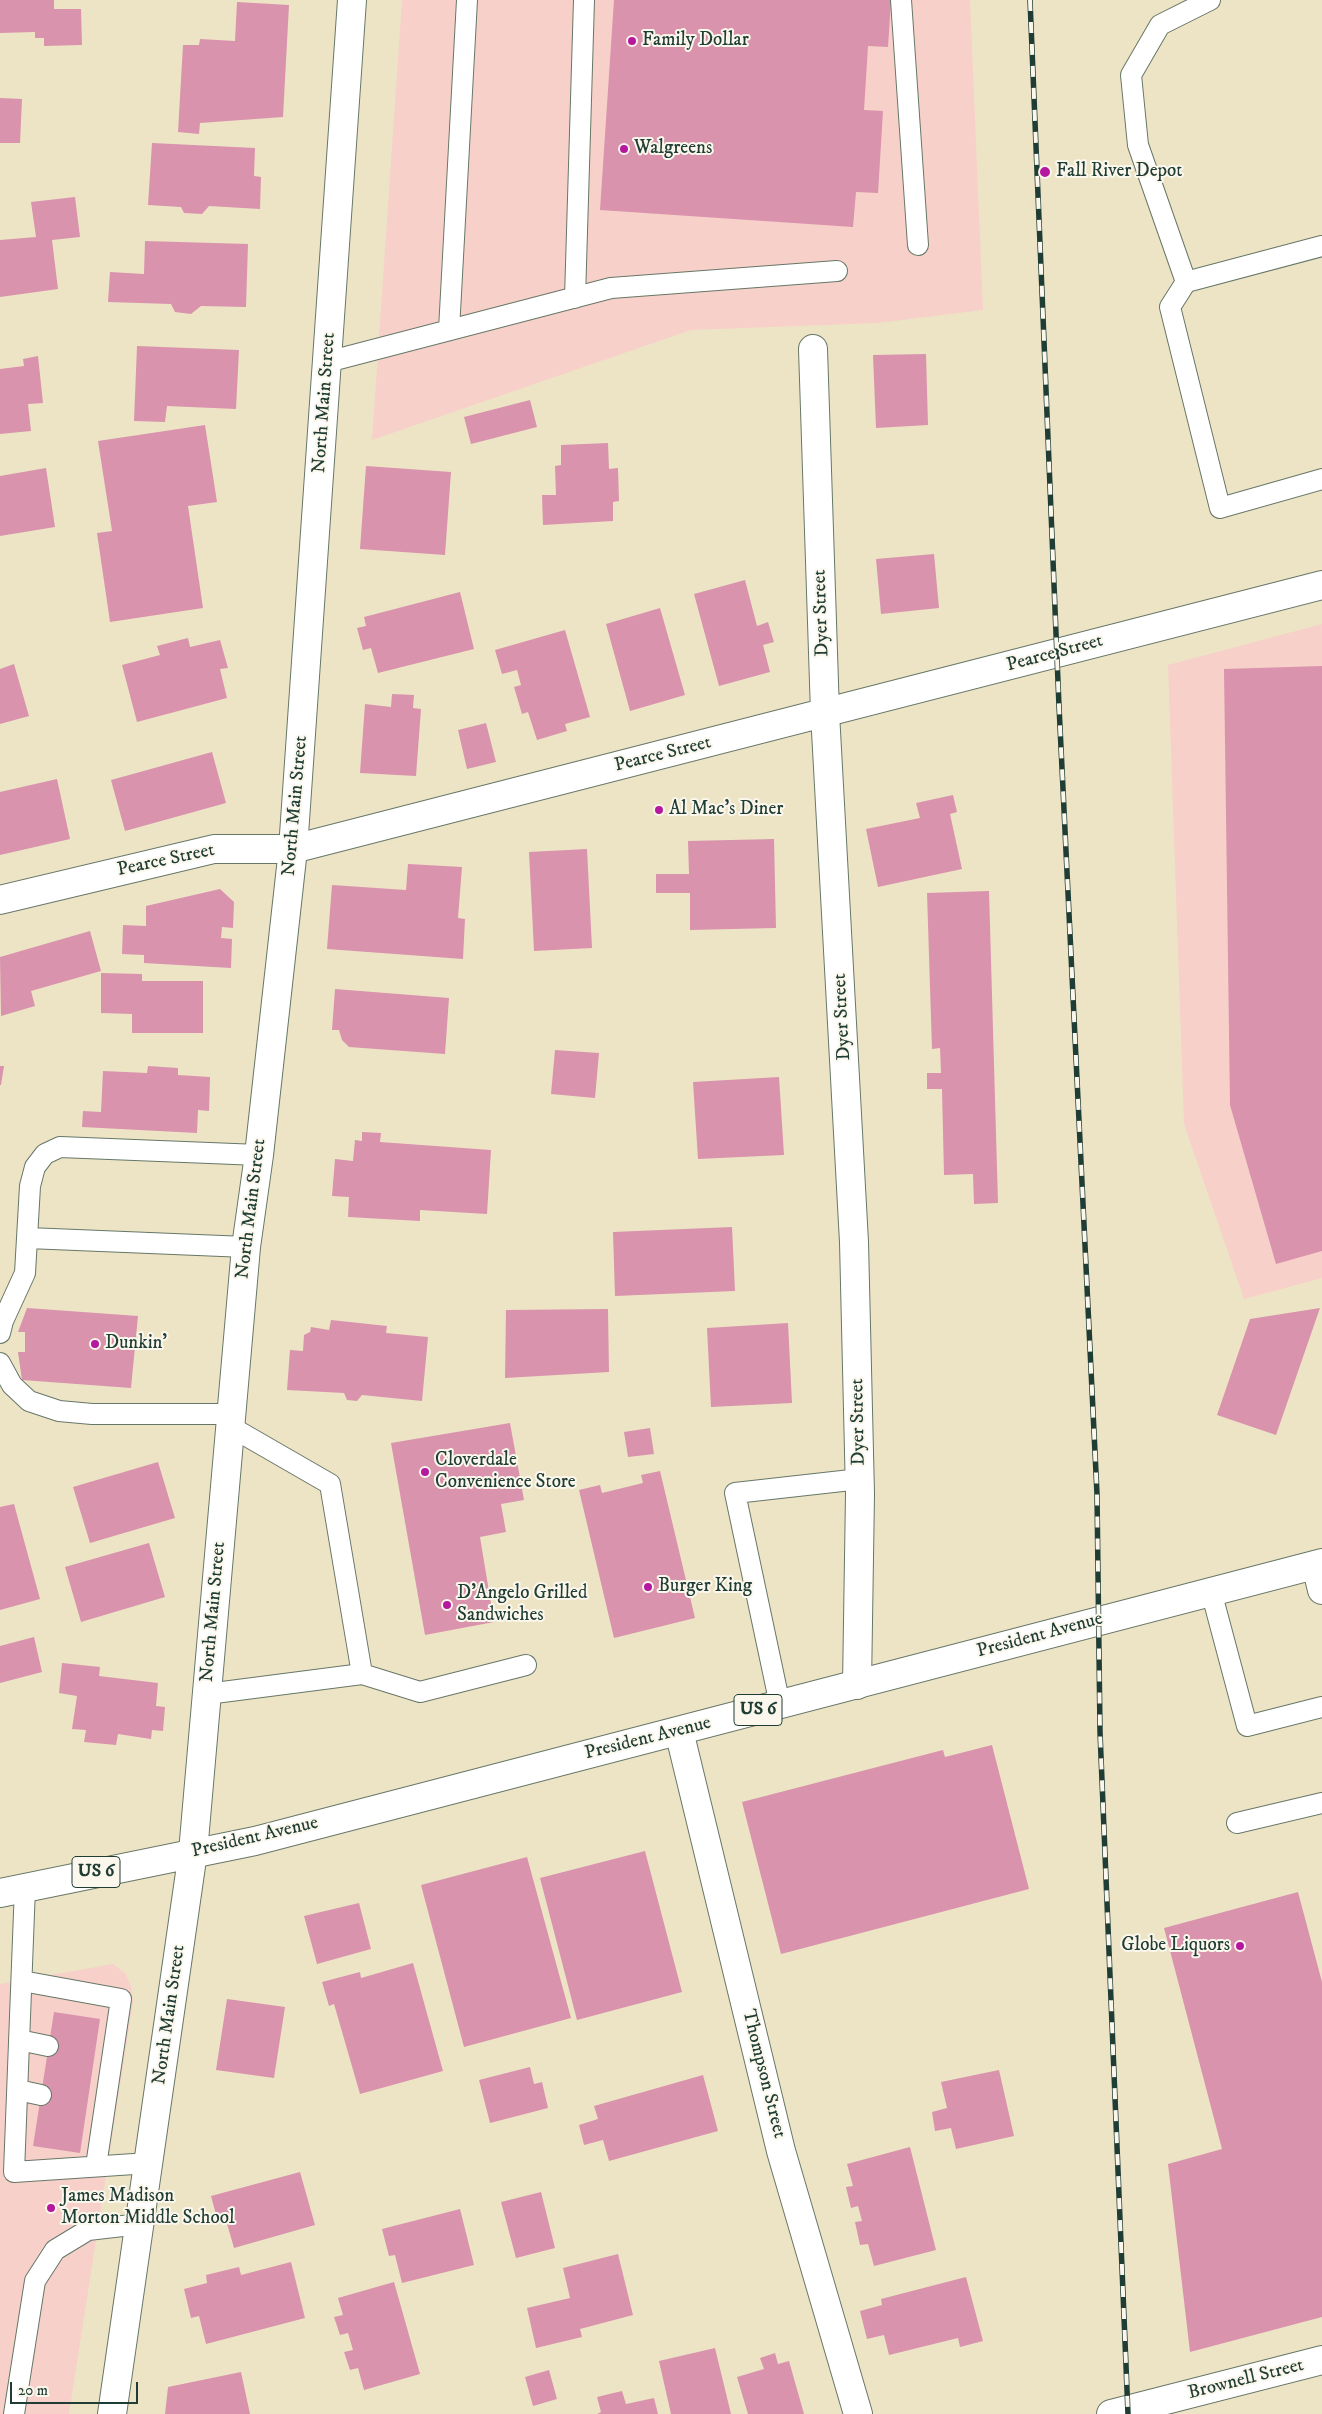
<!DOCTYPE html>
<style>
body{margin:0}
#map{position:relative;width:1322px;height:2414px;overflow:hidden;background:#ede4c6;font-family:"IM FELL DW Pica",serif}
canvas{display:block}
.scale{position:absolute;left:10px;top:2382px;width:128px;height:22px;box-sizing:border-box;border:2px solid #1f3d34;border-top:0;padding-left:6px;font-size:15px;line-height:18px;white-space:nowrap;color:#1f3d34;-webkit-text-stroke:4px #fbf7ec;paint-order:stroke}
</style>
<div id="map">
<canvas width="1322" height="2414"></canvas>
<div class="scale">20 m</div>
</div>
<script>
const ctx = document.querySelector('canvas').getContext('2d');
ctx.lineJoin = 'round';
function paint(path, color) {
  ctx.fillStyle = color;
  ctx.fill(path, 'evenodd');
}
function shape(rows) {
  const path = new Path2D();
  for (const r of rows) {
    path.moveTo(r[0], r[1]);
    for (let i = 2; i < r.length; i += 2) path.lineTo(r[i], r[i + 1]);
  }
  return path;
}
function trace(path, color, width, dash) {
  ctx.strokeStyle = color;
  ctx.lineWidth = width;
  ctx.lineCap = dash ? 'butt' : 'round';
  ctx.setLineDash(dash || []);
  ctx.stroke(path);
}
function label(font, color, halo, rows, align = 'center') {
  ctx.font = font + ' "IM FELL DW Pica",serif';
  ctx.lineWidth = 4;
  ctx.setLineDash([]);
  ctx.textBaseline = 'middle';
  ctx.strokeStyle = halo;
  ctx.fillStyle = color;
  for (const [text, x, y, turn = 0] of rows) {
    ctx.save();
    ctx.translate(x, y);
    ctx.rotate((+turn || 0) * Math.PI / 180);
    ctx.textAlign = isNaN(turn) ? turn : align;
    if (halo) ctx.strokeText(text, 0, 0);
    ctx.fillText(text, 0, 0);
    ctx.restore();
  }
}
const built = shape([
 [402,0,970,0,983,310,878,323,691,330,372,440],
 [1322,624,1322,1278,1244,1299,1184,1124,1168,665],
 [113,1964,125,1973,131,1986,133,2002,69,2414,0,2414,0,1984]
]);
const building = shape([
 [0,0,54,0,54,9,81,9,82,45,44,46,44,38,35,38,35,32,0,33],
 [614,0,891,0,888,47,868,46,864,110,883,111,878,193,856,192,853,227,600,210],
 [237,2,289,5,283,117,200,123,199,134,178,132,183,45,199,45,200,39,235,41],
 [0,98,22,99,20,143,0,143],
 [152,143,255,148,254,176,261,177,260,209,209,206,202,214,184,213,181,207,148,205],
 [75,197,80,237,52,240,58,289,0,297,0,240,36,237,31,202],
 [145,241,248,244,246,307,201,306,191,314,175,312,171,304,108,302,110,272,144,274],
 [137,346,239,350,236,409,167,406,165,422,134,421],
 [926,354,928,425,876,428,873,355],
 [38,356,43,403,28,404,31,431,0,434,0,369,24,366,23,359],
 [530,400,537,427,471,444,464,417],
 [205,425,217,502,188,506,203,608,110,622,97,533,112,531,98,441],
 [608,443,609,469,618,468,619,501,613,502,613,521,543,525,542,495,556,495,555,466,561,465,561,445],
 [366,466,451,472,445,555,360,549],
 [46,468,55,527,0,536,0,476],
 [934,554,939,608,881,614,876,559],
 [745,580,757,626,768,622,774,642,763,645,770,672,719,686,694,594],
 [460,592,474,649,378,673,371,648,363,650,357,628,366,626,364,617],
 [660,608,685,695,630,711,606,624],
 [565,630,590,717,565,724,567,731,537,740,528,712,522,714,514,687,521,685,517,670,502,674,495,650],
 [188,638,190,647,220,640,228,668,220,669,227,698,137,722,122,665,160,655,157,646],
 [14,664,29,716,0,724,0,669],
 [1322,666,1322,1251,1276,1264,1230,1105,1224,669],
 [392,694,414,695,413,708,421,709,416,776,360,773,365,704,391,707],
 [486,723,496,762,467,769,458,730],
 [212,752,226,803,125,831,111,780],
 [57,779,70,839,0,855,0,792],
 [953,795,957,812,950,814,962,869,878,887,866,829,920,818,916,803],
 [774,839,776,928,690,930,690,893,656,893,656,874,689,874,688,841],
 [587,849,592,948,534,951,529,852],
 [408,864,462,867,458,918,465,919,463,959,327,949,332,885,406,890],
 [220,889,234,902,233,928,222,927,221,938,232,939,231,968,144,963,144,955,122,954,123,925,146,926,146,906],
 [989,891,998,1203,974,1204,973,1174,944,1175,942,1089,927,1089,927,1073,941,1073,940,1048,932,1049,927,893],
 [90,931,101,971,31,991,35,1006,1,1016,0,957],
 [101,973,142,974,142,981,203,981,203,1033,132,1033,132,1014,101,1013],
 [335,989,449,998,445,1054,349,1047,342,1040,339,1030,332,1030],
 [555,1050,599,1053,595,1098,551,1094],
 [0,1066,4,1066,1,1085,0,1085],
 [148,1066,178,1068,178,1075,210,1077,209,1111,198,1110,197,1133,82,1127,83,1111,101,1112,103,1071,147,1073],
 [779,1077,784,1155,698,1159,693,1082],
 [362,1132,381,1133,380,1142,491,1150,487,1214,420,1210,420,1221,348,1217,349,1197,332,1196,335,1159,353,1161,355,1140,362,1141],
 [732,1227,735,1291,615,1296,613,1232],
 [27,1308,138,1316,131,1388,22,1380,18,1352,25,1352,25,1332,18,1332],
 [1320,1308,1276,1435,1217,1415,1250,1319],
 [608,1309,609,1372,505,1378,506,1310],
 [331,1320,387,1326,386,1333,428,1337,422,1401,362,1395,357,1401,347,1400,344,1393,287,1390,290,1350,303,1351,304,1335,310,1332,311,1327,329,1330],
 [788,1323,792,1403,711,1407,707,1328],
 [510,1423,524,1500,501,1504,506,1532,480,1537,494,1622,425,1635,391,1443],
 [650,1428,654,1454,628,1457,624,1432],
 [158,1462,175,1518,90,1543,73,1487],
 [660,1471,695,1618,614,1638,579,1490,600,1485,602,1493,643,1483,641,1475],
 [14,1504,40,1599,0,1610,0,1507],
 [149,1543,165,1597,81,1622,65,1567],
 [34,1637,42,1672,0,1683,0,1646],
 [62,1663,100,1667,99,1676,158,1683,156,1706,165,1707,163,1731,152,1730,151,1739,118,1734,116,1745,84,1742,86,1730,72,1729,77,1696,59,1693],
 [992,1745,1029,1889,781,1954,742,1802,943,1750,945,1757],
 [645,1851,682,1992,577,2020,540,1878],
 [527,1857,571,2018,464,2047,421,1885],
 [1298,1892,1322,1982,1322,2317,1190,2352,1168,2164,1222,2149,1164,1928],
 [359,1903,371,1949,317,1964,304,1916],
 [413,1963,443,2071,360,2094,334,2004,329,2006,322,1982,360,1972,361,1978],
 [227,1999,285,2007,274,2078,216,2070],
 [54,2012,100,2019,80,2153,33,2146],
 [530,2067,534,2084,542,2082,548,2108,490,2123,479,2080],
 [999,2070,1014,2136,956,2149,951,2128,935,2131,932,2112,947,2108,941,2082],
 [703,2075,718,2131,609,2161,603,2140,584,2145,579,2125,598,2119,594,2106],
 [910,2147,936,2250,874,2266,868,2244,860,2245,855,2222,862,2221,858,2206,851,2208,846,2187,853,2186,847,2164],
 [300,2172,315,2225,234,2248,226,2220,218,2222,211,2196],
 [541,2192,555,2248,516,2258,501,2202],
 [460,2209,474,2265,402,2283,395,2255,389,2256,382,2229],
 [618,2254,633,2315,580,2329,582,2337,536,2348,527,2308,570,2298,563,2268],
 [291,2262,305,2318,206,2344,199,2316,191,2318,184,2289,207,2283,206,2275,239,2267,241,2275],
 [966,2277,983,2341,960,2347,958,2338,889,2355,884,2335,867,2339,860,2311,882,2305,881,2299],
 [394,2282,420,2374,364,2390,358,2368,350,2370,344,2352,353,2350,348,2333,340,2335,334,2317,343,2315,338,2298],
 [715,2348,731,2414,671,2414,659,2361],
 [775,2353,778,2364,789,2361,804,2414,748,2414,737,2377,764,2369,760,2358],
 [549,2370,557,2399,533,2406,525,2377],
 [241,2372,250,2414,165,2414,168,2387],
 [622,2391,626,2404,654,2398,658,2414,597,2414,601,2412,597,2397]
]);
const service = shape([
 [901,0,918,245],
 [1322,246,1186,282,1170,307,1220,508,1322,479],
 [1186,282,1138,145,1131,75,1160,25,1210,0],
 [575,298,584,0],
 [449,330,467,0],
 [327,362,611,288,837,271],
 [28,1238,246,1247],
 [0,1333,3,1321,25,1273,30,1186,35,1167,45,1154,60,1147,259,1155],
 [0,1363,12,1385,29,1401,59,1411,92,1414,232,1414],
 [1211,1591,1247,1726,1322,1707],
 [362,1674,420,1692,526,1665],
 [207,1694,362,1674,330,1484,231,1427],
 [780,1705,735,1493,860,1479],
 [1237,1823,1322,1803],
 [25,1887,14,2172,149,2163],
 [22,1981,121,1999,96,2166],
 [19,2040,48,2046],
 [18,2090,41,2095],
 [14,2414,35,2281,55,2250,88,2230,140,2224]
]);
const minor = shape([
 [813,349,825,713,854,1242,860,1494,857,1685],
 [0,900,214,849,293,849,1322,585],
 [1316,1565,1322,1590],
 [679,1731,781,2151,858,2414],
 [1111,2414,1322,2360]
]);
const secondary = shape([
 [112,2414,193,1852,246,1247,259,1155,293,849,352,0]
]);
const primary = shape([
 [0,1893,255,1841,1322,1563]
]);
const rail = shape([
 [1030,0,1059,706,1097,1494,1100,1732,1128,2414]
]);
const markers = [
 [632,41,5,"#b5179e"],
 [624,149,5,"#b5179e"],
 [1045,172,6,"#b5179e"],
 [659,810,5,"#b5179e"],
 [95,1344,5,"#b5179e"],
 [425,1472,5,"#b5179e"],
 [648,1587,5,"#b5179e"],
 [447,1605,5,"#b5179e"],
 [1240,1946,5,"#b5179e"],
 [51,2208,5,"#b5179e"]
];
const shields = [
 [758,1710,48],
 [96,1872,48]
];
const shieldNames = [
 ["US 6",758,1710],
 ["US 6",96,1872]
];
const poiNames = [
 ["Family Dollar",642,41],
 ["Walgreens",634,149],
 ["Fall River Depot",1056,172],
 ["Al Mac's Diner",669,810],
 ["Dunkin'",105,1344],
 ["Cloverdale",435,1461],
 ["Convenience Store",435,1483],
 ["Burger King",658,1587],
 ["D'Angelo Grilled",457,1594],
 ["Sandwiches",457,1616],
 ["Globe Liquors",1230,1946,"right"],
 ["James Madison",61,2197],
 ["Morton Middle School",61,2219]
];
const streetNames = [
 ["North Main Street",325,403,-86],
 ["Dyer Street",822,613,-92],
 ["Pearce Street",1055,654,-15],
 ["Pearce Street",663,755,-14],
 ["North Main Street",296,806,-85],
 ["Pearce Street",166,861,-12],
 ["Dyer Street",843,1017,-93],
 ["North Main Street",252,1209,-83],
 ["Dyer Street",859,1422,-91],
 ["North Main Street",214,1612,-85],
 ["President Avenue",1040,1636,-15],
 ["President Avenue",648,1739,-14],
 ["President Avenue",255,1838,-13],
 ["North Main Street",170,2015,-82],
 ["Thompson Street",763,2074,76],
 ["Brownell Street",1246,2380,-14]
];
paint(built, '#f7d0c9');
paint(building, '#d993ad');
trace(service, '#677767', 22);
trace(minor, '#677767', 30);
trace(secondary, '#677767', 30);
trace(primary, '#677767', 30);
trace(service, '#fff', 20);
trace(minor, '#fff', 28);
trace(secondary, '#fff', 28);
trace(primary, '#fff', 28);
trace(rail, '#1f3d34', 5.5);
trace(rail, '#fbf7ec', 4, [11]);
for (const [x, y, r, color] of markers) {
  const dot = new Path2D();
  dot.arc(x, y, r, 0, 2 * Math.PI);
  ctx.fillStyle = color;
  ctx.fill(dot);
  trace(dot, '#fbf7ec', 2);
}
for (const [x, y, w] of shields) {
  const box = new Path2D();
  box.roundRect(x - w / 2, y - 15.5, w, 31, 4);
  ctx.fillStyle = '#fbf7ec';
  ctx.fill(box);
  trace(box, '#1f3d34', 1);
}
label('bold 18px', '#1f3d34', null, shieldNames);
label('19px', '#1f3d34', '#fbf7ec', poiNames, 'left');
label('19px', '#1f3d34', '#fbf7ec', streetNames);
</script>
